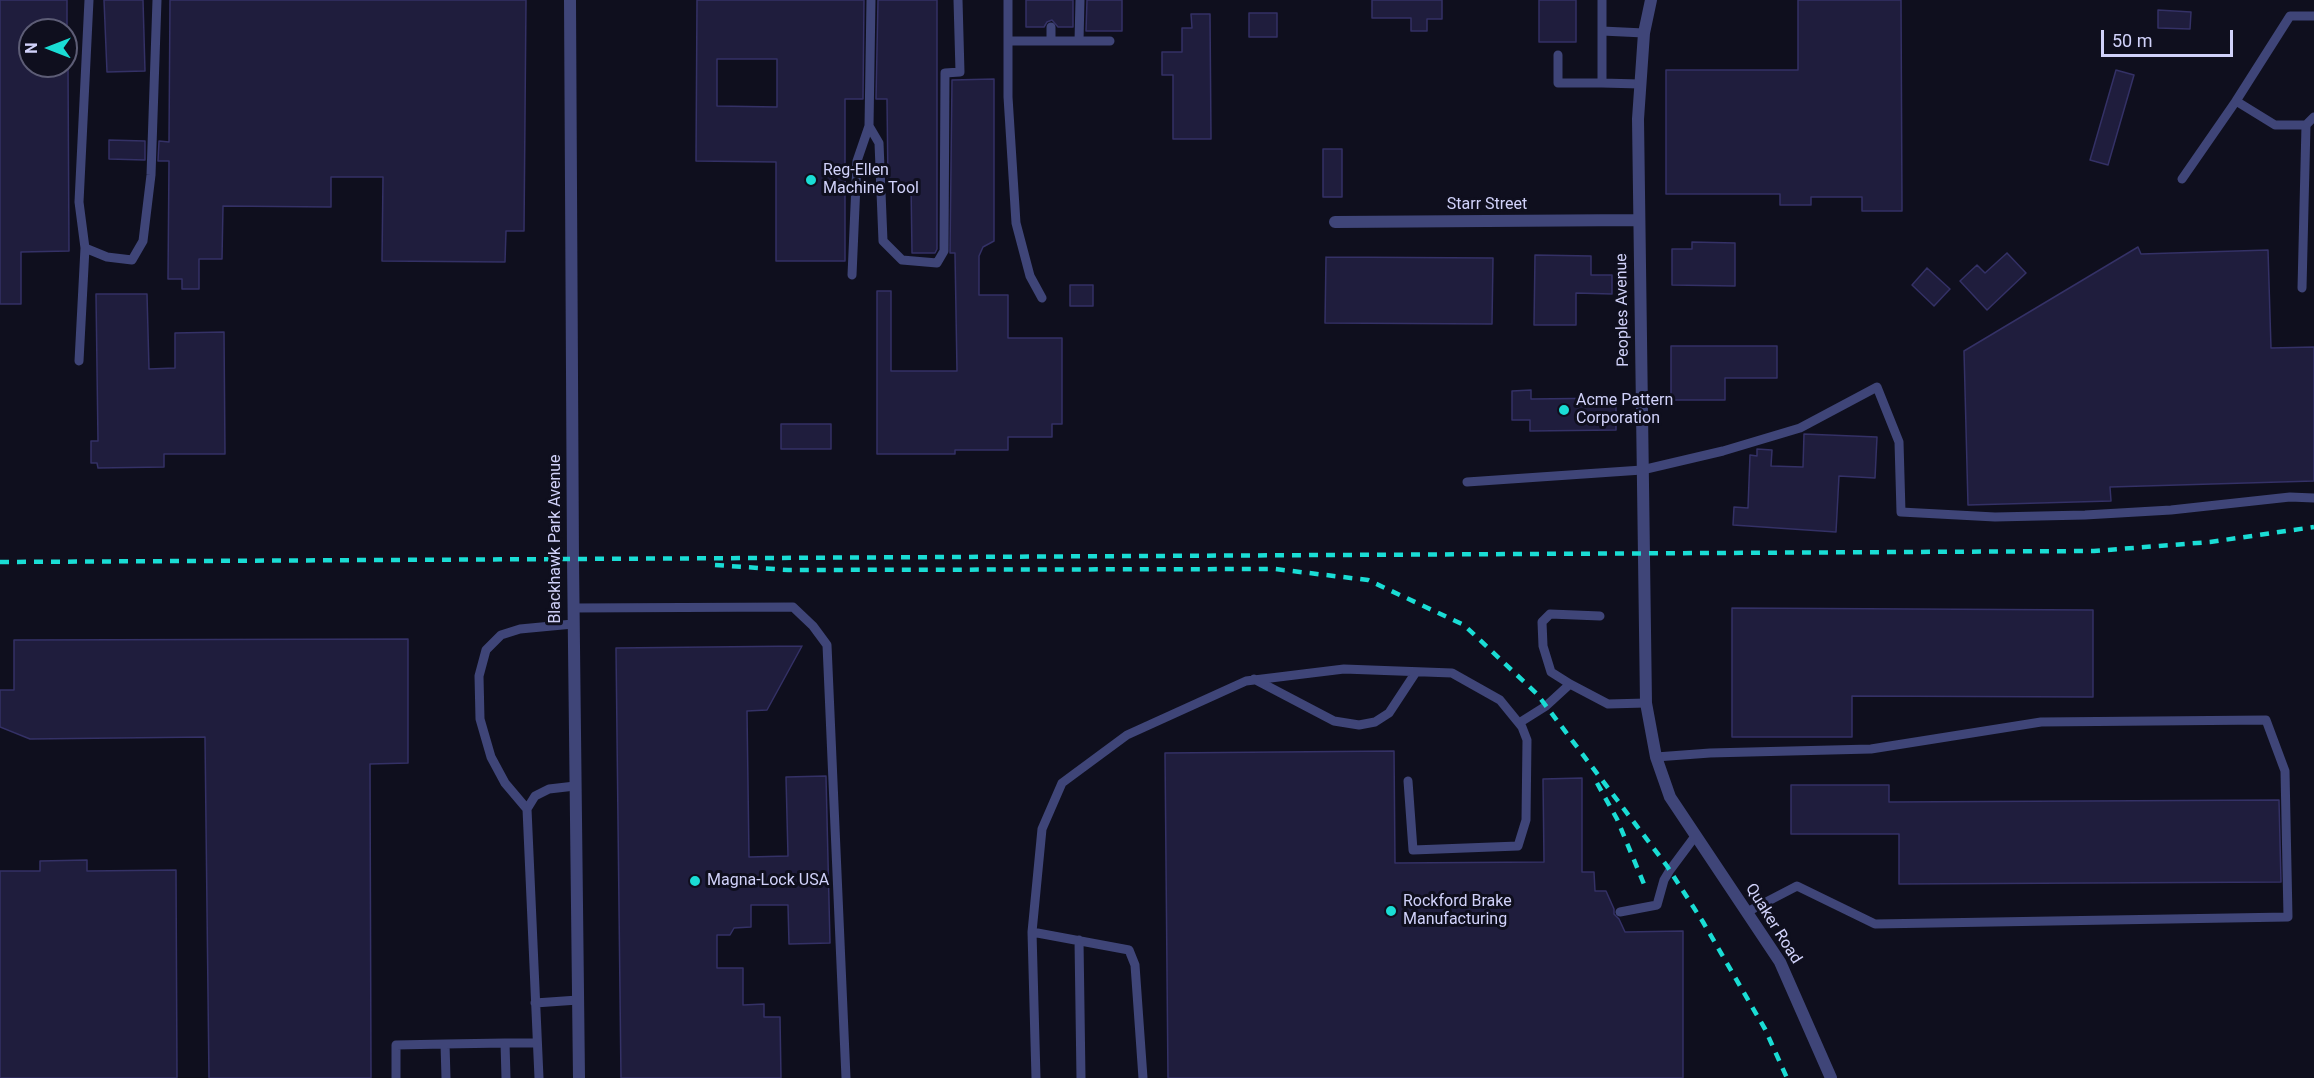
<!DOCTYPE html>
<style>
body{margin:0}
#map{position:relative;width:2314px;height:1078px;overflow:hidden;background:#0f0f1e;font-family:Roboto,sans-serif}
canvas{display:block}
.north{position:absolute;left:18px;top:18px;width:60px;height:60px;box-sizing:border-box;background:#0f0f1e;border:2px solid #5d5d76;border-radius:50%;rotate:270deg;font-size:16px;font-weight:700;line-height:24px;text-align:center;color:#d1d2fa}
.north::after{content:'';display:block;margin:auto;width:21px;height:27px;background:#1addd5;clip-path:polygon(50% 0,100% 100%,50% 72%,0 100%)}
.scale{position:absolute;left:2101px;top:30px;width:132px;height:27px;box-sizing:border-box;border:3px solid #d1d2fa;border-top:0;padding-left:8px;font-size:18px;line-height:21px;white-space:nowrap;color:#d1d2fa;-webkit-text-stroke:4px #0f0f1e;paint-order:stroke}
</style>
<div id="map">
<canvas width="2314" height="1078"></canvas>
<div class="north">N</div>
<div class="scale">50 m</div>
</div>
<script>
const ctx = document.querySelector('canvas').getContext('2d');
ctx.lineJoin = 'round';
function paint(path, color) {
  ctx.fillStyle = color;
  ctx.fill(path, 'evenodd');
}
function shape(rows) {
  const path = new Path2D();
  for (const r of rows) {
    path.moveTo(r[0], r[1]);
    for (let i = 2; i < r.length; i += 2) path.lineTo(r[i], r[i + 1]);
  }
  return path;
}
function trace(path, color, width, dash) {
  ctx.strokeStyle = color;
  ctx.lineWidth = width;
  ctx.lineCap = dash ? 'butt' : 'round';
  ctx.setLineDash(dash || []);
  ctx.stroke(path);
}
function label(font, color, halo, rows, align = 'center') {
  ctx.font = font + ' Roboto,sans-serif';
  ctx.lineWidth = 6;
  ctx.setLineDash([]);
  ctx.textBaseline = 'middle';
  ctx.strokeStyle = halo;
  ctx.fillStyle = color;
  for (const [text, x, y, turn = 0] of rows) {
    ctx.save();
    ctx.translate(x, y);
    ctx.rotate((+turn || 0) * Math.PI / 180);
    ctx.textAlign = isNaN(turn) ? turn : align;
    if (halo) ctx.strokeText(text, 0, 0);
    ctx.fillText(text, 0, 0);
    ctx.restore();
  }
}
const building = shape([
 [0,0,67,0,67,30,30,30,30,66,68,66,69,251,21,252,21,304,0,304,0,0],
 [104,0,143,0,145,71,107,72,104,0],
 [170,0,526,0,524,231,506,231,505,262,382,261,383,177,331,177,331,207,223,206,222,259,199,259,199,289,182,289,182,279,168,279,169,161,158,161,159,141,169,142,170,0],
 [697,0,864,0,863,99,845,99,845,261,776,261,776,162,696,161,697,0],
 [717,59,777,59,777,107,717,106,717,59],
 [878,0,937,0,937,249,935,253,912,253,911,184,888,184,887,99,876,99,878,0],
 [1026,0,1073,0,1073,27,1058,27,1052,20,1047,22,1044,27,1026,27,1026,0],
 [1087,0,1122,0,1122,31,1086,31,1087,0],
 [1372,0,1442,0,1442,19,1427,19,1427,31,1411,31,1411,18,1372,18,1372,0],
 [1539,0,1576,0,1576,42,1539,42,1539,0],
 [1798,0,1901,0,1902,211,1862,211,1862,197,1811,197,1811,205,1780,205,1780,194,1666,194,1666,70,1798,70,1798,0],
 [2158,10,2191,12,2190,29,2158,28,2158,10],
 [1249,13,1277,13,1277,37,1249,37,1249,13],
 [1191,14,1210,14,1211,139,1173,139,1173,75,1162,75,1162,52,1182,52,1182,28,1192,28,1191,14],
 [2116,70,2134,75,2108,165,2090,160,2116,70],
 [994,79,994,241,983,247,979,256,979,295,1008,295,1008,338,1062,338,1062,424,1052,424,1052,437,1008,437,1008,450,955,450,955,454,877,454,877,291,891,291,891,371,957,371,955,253,950,253,952,80,994,79],
 [109,140,145,141,145,160,109,159,109,140],
 [1323,149,1342,149,1342,197,1323,197,1323,149],
 [1692,242,1735,243,1735,286,1672,285,1672,249,1692,249,1692,242],
 [2138,247,2141,254,2268,250,2271,348,2314,347,2314,481,2110,487,2111,501,1968,505,1964,351,2138,247],
 [2007,253,2026,273,1987,310,1960,281,1977,265,1985,273,2007,253],
 [1535,255,1591,256,1591,275,1612,275,1612,294,1576,293,1576,325,1534,325,1535,255],
 [1326,257,1493,258,1492,324,1325,323,1326,257],
 [1927,268,1950,289,1934,306,1912,285,1927,268],
 [1070,285,1093,285,1093,306,1070,306,1070,285],
 [96,294,147,294,149,369,175,368,175,333,224,332,225,454,164,454,164,467,98,468,97,463,91,463,91,441,98,441,96,294],
 [1671,346,1777,346,1777,378,1725,378,1725,400,1671,400,1671,346],
 [1531,390,1531,399,1616,398,1616,430,1530,431,1530,420,1512,420,1512,391,1531,390],
 [781,424,831,424,831,449,781,449,781,424],
 [1804,434,1877,437,1875,478,1839,476,1836,532,1733,525,1734,507,1748,508,1750,455,1757,456,1757,449,1772,450,1771,466,1803,467,1804,434],
 [1732,608,2093,610,2093,697,1852,696,1852,737,1732,737,1732,608],
 [408,639,408,763,370,764,371,1078,209,1078,205,737,30,739,0,727,0,690,14,690,14,640,408,639],
 [802,646,767,710,747,711,749,857,788,856,786,777,826,776,830,943,789,944,788,905,751,905,751,927,734,928,730,935,717,935,717,968,743,968,743,1005,764,1004,764,1017,780,1017,781,1078,621,1078,616,648,802,646],
 [1394,751,1395,863,1544,862,1543,779,1582,778,1582,872,1594,872,1595,891,1606,891,1614,909,1614,914,1619,919,1625,932,1683,931,1683,1078,1168,1078,1165,753,1394,751],
 [1791,785,1889,785,1889,802,2279,800,2281,882,1899,884,1899,834,1791,834,1791,785],
 [87,860,87,871,176,870,177,1078,0,1078,0,871,40,871,40,861,87,860]
]);
const service = shape([
 [89,0,79,202,85,248,107,257,132,260,143,241,151,175,157,0],
 [1008,0,1008,41,1079,41,1080,0],
 [1602,0,1602,83,1640,84],
 [2314,16,2290,16,2236,101,2275,125,2306,125,2314,117],
 [1051,27,1051,41],
 [1602,31,1644,33],
 [1008,41,1008,97,1016,223,1030,276,1042,298],
 [1079,41,1110,41],
 [1558,55,1558,83,1602,83],
 [869,126,879,143,883,241,902,260,937,263,944,251,945,73,960,72,958,0],
 [2182,179,2236,101],
 [852,275,857,161,869,126,871,0],
 [2302,288,2306,125],
 [79,361,85,248],
 [1467,482,1642,470,1723,451,1800,428,1877,387,1899,442,1901,512,1995,517,2085,515,2171,510,2290,497,2314,498],
 [573,608,793,607,813,626,827,645,846,1078],
 [1254,679,1334,721,1359,725,1375,722,1389,713,1416,672],
 [1570,684,1551,672,1543,646,1542,622,1550,614,1600,616],
 [1519,723,1546,706,1570,684,1608,704,1646,703],
 [1656,757,1710,753,1871,749,2041,722,2266,720,2285,771,2288,917,1875,924,1797,886,1747,912],
 [527,809,505,783,491,757,480,719,479,676,486,650,501,635,520,629,573,624],
 [1620,912,1657,905,1664,880,1670,870,1696,835],
 [1032,932,1129,950,1135,965,1143,1078],
 [1079,940,1081,1078],
 [535,1003,578,1000],
 [505,1043,537,1043],
 [445,1044,505,1043,506,1078],
 [396,1078,396,1045,445,1044,446,1078],
 [539,1078,527,809,535,796,549,789,575,786],
 [1036,1078,1032,932,1042,829,1062,783,1127,735,1246,681,1344,669,1452,673,1500,700,1522,727,1527,740,1526,820,1518,846,1413,850,1408,781]
]);
const minor = shape([
 [570,0,573,560,579,1078],
 [1651,0,1644,33,1638,119,1646,703,1656,757,1670,797,1780,962,1831,1078],
 [1335,222,1639,220]
]);
const rail = shape([
 [0,562,2094,551,2210,542,2314,527],
 [715,565,788,570,1275,569,1368,580,1464,625,1537,694,1667,866,1703,922,1765,1029,1787,1078],
 [1597,783,1617,819,1646,889]
]);
const markers = [
 [811,180,6,"#1addd5"],
 [1564,410,6,"#1addd5"],
 [695,881,6,"#1addd5"],
 [1391,911,6,"#1addd5"]
];
const poiNames = [
 ["Reg-Ellen",823,171],
 ["Machine Tool",823,189],
 ["Acme Pattern",1576,401],
 ["Corporation",1576,419],
 ["Magna-Lock USA",707,881],
 ["Rockford Brake",1403,902],
 ["Manufacturing",1403,920]
];
const streetNames = [
 ["Starr Street",1487,205],
 ["Peoples Avenue",1623,310,-91],
 ["Blackhawk Park Avenue",556,539,-90],
 ["Quaker Road",1773,924,58]
];
paint(building, '#1f1d3d');
trace(building, '#343166', 1.5);
trace(service, '#3f4578', 9);
trace(minor, '#3f4578', 12);
trace(rail, '#1addd5', 4.5, [9, 8]);
for (const [x, y, r, color] of markers) {
  const dot = new Path2D();
  dot.arc(x, y, r, 0, 2 * Math.PI);
  ctx.fillStyle = color;
  ctx.fill(dot);
  trace(dot, '#0f0f1e', 2);
}
label('16px', '#d1d2fa', '#0f0f1e', poiNames, 'left');
label('16px', '#d1d2fa', '#0f0f1e', streetNames);
</script>
